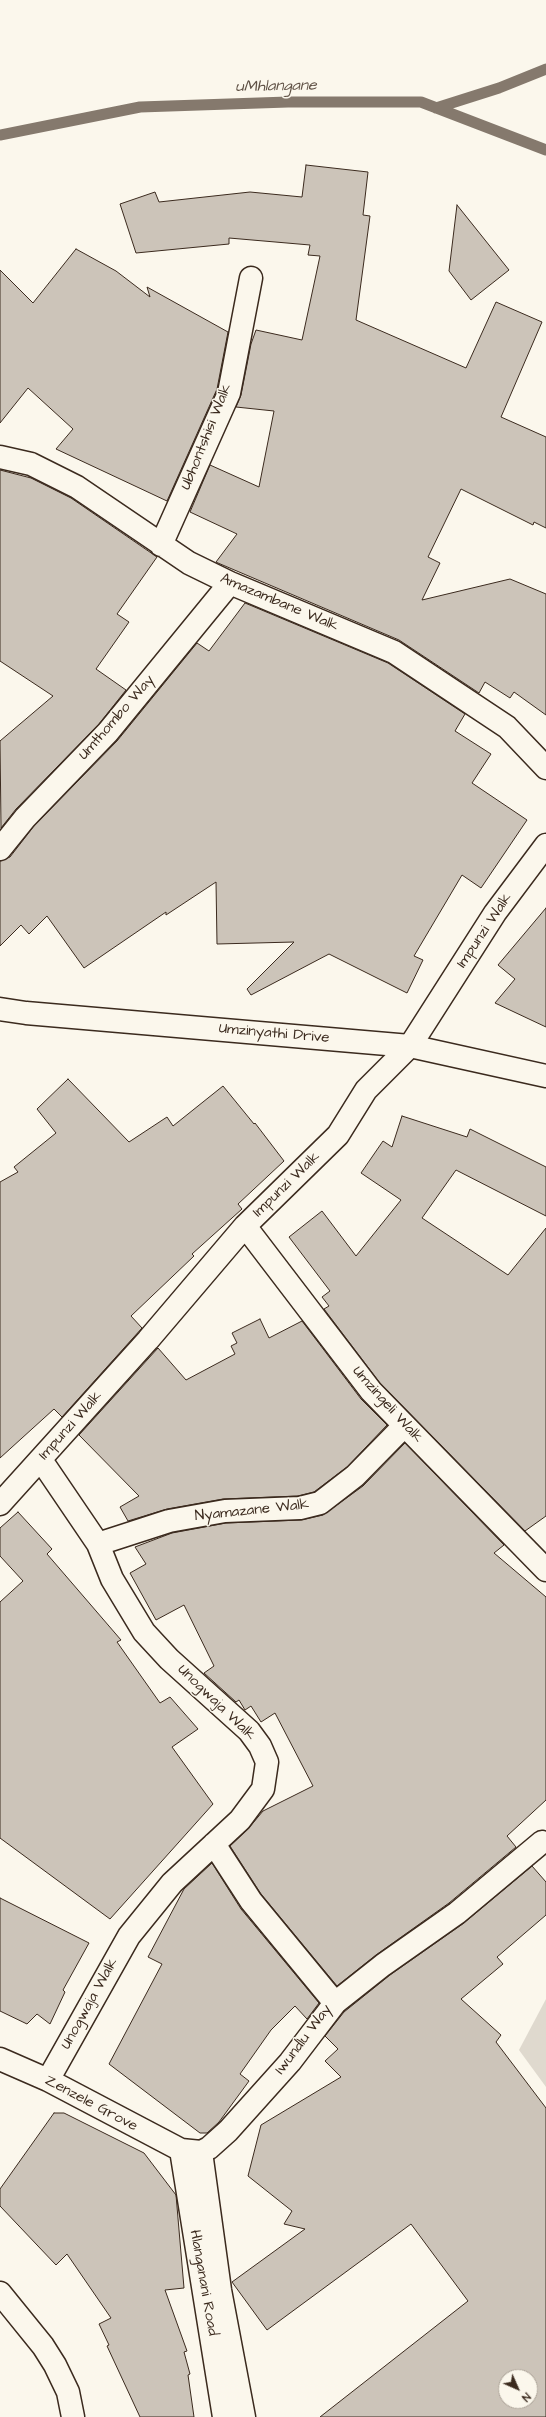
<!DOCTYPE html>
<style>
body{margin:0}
#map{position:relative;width:546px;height:2417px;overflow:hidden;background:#fbf7ec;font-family:"Architects Daughter",sans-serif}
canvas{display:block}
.north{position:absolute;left:498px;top:2369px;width:40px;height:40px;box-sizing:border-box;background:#fbf7ec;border:1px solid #aea59a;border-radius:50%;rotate:135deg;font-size:11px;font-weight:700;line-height:16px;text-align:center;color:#3b2a1e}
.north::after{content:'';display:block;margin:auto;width:14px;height:18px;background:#3b2a1e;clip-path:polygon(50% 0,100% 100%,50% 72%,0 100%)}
</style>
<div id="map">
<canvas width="546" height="2417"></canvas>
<div class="north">N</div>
</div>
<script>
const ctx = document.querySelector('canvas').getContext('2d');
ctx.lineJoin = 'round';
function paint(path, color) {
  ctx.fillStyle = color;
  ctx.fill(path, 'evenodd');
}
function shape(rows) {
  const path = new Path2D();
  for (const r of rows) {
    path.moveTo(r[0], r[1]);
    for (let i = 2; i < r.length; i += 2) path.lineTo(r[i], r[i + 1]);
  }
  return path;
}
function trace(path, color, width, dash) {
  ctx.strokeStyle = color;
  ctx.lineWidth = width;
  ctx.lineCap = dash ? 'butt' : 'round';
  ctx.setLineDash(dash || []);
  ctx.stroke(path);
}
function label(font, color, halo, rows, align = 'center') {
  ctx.font = font + ' "Architects Daughter",sans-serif';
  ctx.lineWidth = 3;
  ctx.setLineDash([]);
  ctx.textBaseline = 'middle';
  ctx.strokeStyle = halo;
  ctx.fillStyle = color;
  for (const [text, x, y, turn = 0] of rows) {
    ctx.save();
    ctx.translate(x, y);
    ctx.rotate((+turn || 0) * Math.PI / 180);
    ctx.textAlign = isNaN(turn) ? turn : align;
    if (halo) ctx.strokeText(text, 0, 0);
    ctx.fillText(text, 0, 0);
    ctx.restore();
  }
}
const green = shape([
 [546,1999,546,2087,519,2050]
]);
const stream = shape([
 [436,108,499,88,546,69],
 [0,135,140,107,288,102,421,102,546,150]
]);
const building = shape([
 [306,165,368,172,363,215,370,216,356,320,466,368,496,302,542,322,501,417,546,437,546,528,534,522,533,525,461,489,428,557,440,563,422,600,510,579,546,594,546,715,514,692,510,698,485,682,479,693,399,640,218,563,216,562,237,534,190,512,210,465,259,487,274,411,236,407,241,395,251,344,256,330,302,340,320,256,308,255,310,245,229,238,229,244,136,253,120,204,155,192,159,202,250,192,302,197,306,165],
 [457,205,509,270,471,300,449,271,457,205],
 [76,249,116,271,150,297,147,287,228,332,217,389,167,501,56,449,73,429,28,388,0,423,0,270,33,303,76,249],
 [0,470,31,478,71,498,157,557,117,614,129,622,96,669,126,690,99,724,16,809,1,828,0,741,53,696,0,661,0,470],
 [245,603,388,663,465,714,455,731,491,754,472,783,527,820,481,888,462,875,414,956,423,960,407,993,329,954,251,995,247,989,294,942,217,944,216,882,166,915,166,912,84,968,47,916,29,934,21,925,0,946,0,861,10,857,34,826,117,741,197,643,209,651,245,603],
 [546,908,546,1027,495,1003,515,979,498,965,546,908],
 [68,1079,129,1142,167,1117,173,1126,223,1086,254,1124,255,1123,284,1161,238,1204,242,1209,192,1254,194,1256,131,1316,142,1328,62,1417,54,1409,0,1458,0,1182,18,1172,14,1167,56,1133,37,1109,68,1079],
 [402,1116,467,1137,470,1129,546,1167,546,1216,456,1170,422,1218,508,1275,546,1228,546,1516,525,1531,380,1383,324,1309,329,1306,322,1297,330,1291,289,1237,322,1211,356,1256,401,1200,361,1173,383,1141,392,1147,402,1116],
 [260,1319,269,1338,302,1321,361,1399,387,1425,347,1467,314,1492,298,1496,223,1499,167,1509,128,1521,120,1507,139,1496,79,1435,158,1348,186,1380,235,1354,231,1346,237,1343,232,1333,260,1319],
 [405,1443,504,1545,494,1553,546,1597,546,1800,507,1836,516,1847,449,1903,376,1955,337,1986,261,1894,230,1846,248,1829,263,1811,313,1786,275,1713,261,1722,251,1706,245,1710,239,1700,236,1702,204,1673,214,1666,184,1605,156,1620,130,1573,146,1564,135,1547,172,1533,226,1523,301,1520,323,1515,363,1486,405,1443],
 [18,1512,52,1549,47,1554,121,1640,117,1642,160,1703,170,1697,198,1729,172,1747,213,1804,110,1919,0,1838,0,1602,23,1581,0,1556,0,1528,18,1512],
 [212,1863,241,1909,319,2003,307,2019,295,2006,271,2030,240,2074,249,2081,219,2122,207,2133,200,2133,109,2064,162,1964,148,1957,184,1889,212,1863],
 [532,1866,546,1882,546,1915,497,1957,503,1964,461,1999,501,2035,496,2042,546,2108,546,2417,320,2417,468,2301,411,2224,267,2330,232,2282,305,2229,284,2224,292,2211,248,2176,261,2125,341,2077,325,2061,338,2049,325,2036,344,2012,390,1975,464,1923,532,1866],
 [506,2377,530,2377,530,2401,506,2401,506,2377],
 [0,1898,89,1943,63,1990,65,1992,50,2024,37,2014,27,2024,0,2011,0,1898],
 [54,2113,64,2113,144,2153,176,2195,184,2288,165,2290,187,2351,184,2352,190,2374,188,2375,194,2417,140,2417,107,2346,109,2345,99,2324,111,2318,67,2254,56,2265,0,2206,0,2189,54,2113]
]);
const lane = shape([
 [201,2152,220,2290,244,2417]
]);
const street = shape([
 [0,457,31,464,77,487,189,563,230,583,394,652,507,727,546,768],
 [161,545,229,393,251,278],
 [0,849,25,818,108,732,230,583],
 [245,1226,371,1391,546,1570],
 [41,1460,98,1544,112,1579,144,1632,169,1659,249,1731,260,1746,267,1762,263,1789,240,1820,172,1883,129,1936,48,2080],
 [0,1504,148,1340,245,1226,338,1135,366,1090,410,1046,495,913,546,845],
 [98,1544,169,1521,225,1511,300,1508,320,1503,355,1476,404,1426],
 [335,2003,383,1965,457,1913,542,1842],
 [0,2059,48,2080,181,2150,201,2152,209,2148,228,2131,290,2062,335,2003,251,1901,214,1844],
 [181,2150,224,2417],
 [0,2293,43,2346,55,2365,68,2392,73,2417]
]);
const secondary = shape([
 [0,1009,26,1013,410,1046,546,1076]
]);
const streetNames = [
 ["Ubhontshisi Walk",207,437,-68],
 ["Amazambane Walk",279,603,23],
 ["Umthombo Way",117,718,-49],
 ["Impunzi Walk",485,931,-56],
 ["Umzinyathi Drive",274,1034,5],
 ["Impunzi Walk",287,1185,-44],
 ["Umzingeli Walk",387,1405,48],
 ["Impunzi Walk",71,1426,-48],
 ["Nyamazane Walk",252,1511,-6],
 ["Unogwaja Walk",216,1703,44],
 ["Unogwaja Walk",90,2004,-61],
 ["Iwundlu Way",304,2040,-53],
 ["Zenzele Grove",91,2104,28],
 ["Hlanganani Road",203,2283,80]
];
const waterNames = [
 ["uMhlangane",276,87,-1]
];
paint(green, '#dfd9ce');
trace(stream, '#85796d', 11);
paint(building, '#ccc4b9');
trace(building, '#3b2a1e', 1);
trace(lane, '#3b2a1e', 25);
trace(street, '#3b2a1e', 25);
trace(secondary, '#3b2a1e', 25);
trace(lane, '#fbf7ec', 22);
trace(street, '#fbf7ec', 22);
trace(secondary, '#fbf7ec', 22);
label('15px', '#3b2a1e', '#fbf7ec', streetNames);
label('italic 16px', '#605246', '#fbf7ec', waterNames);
</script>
